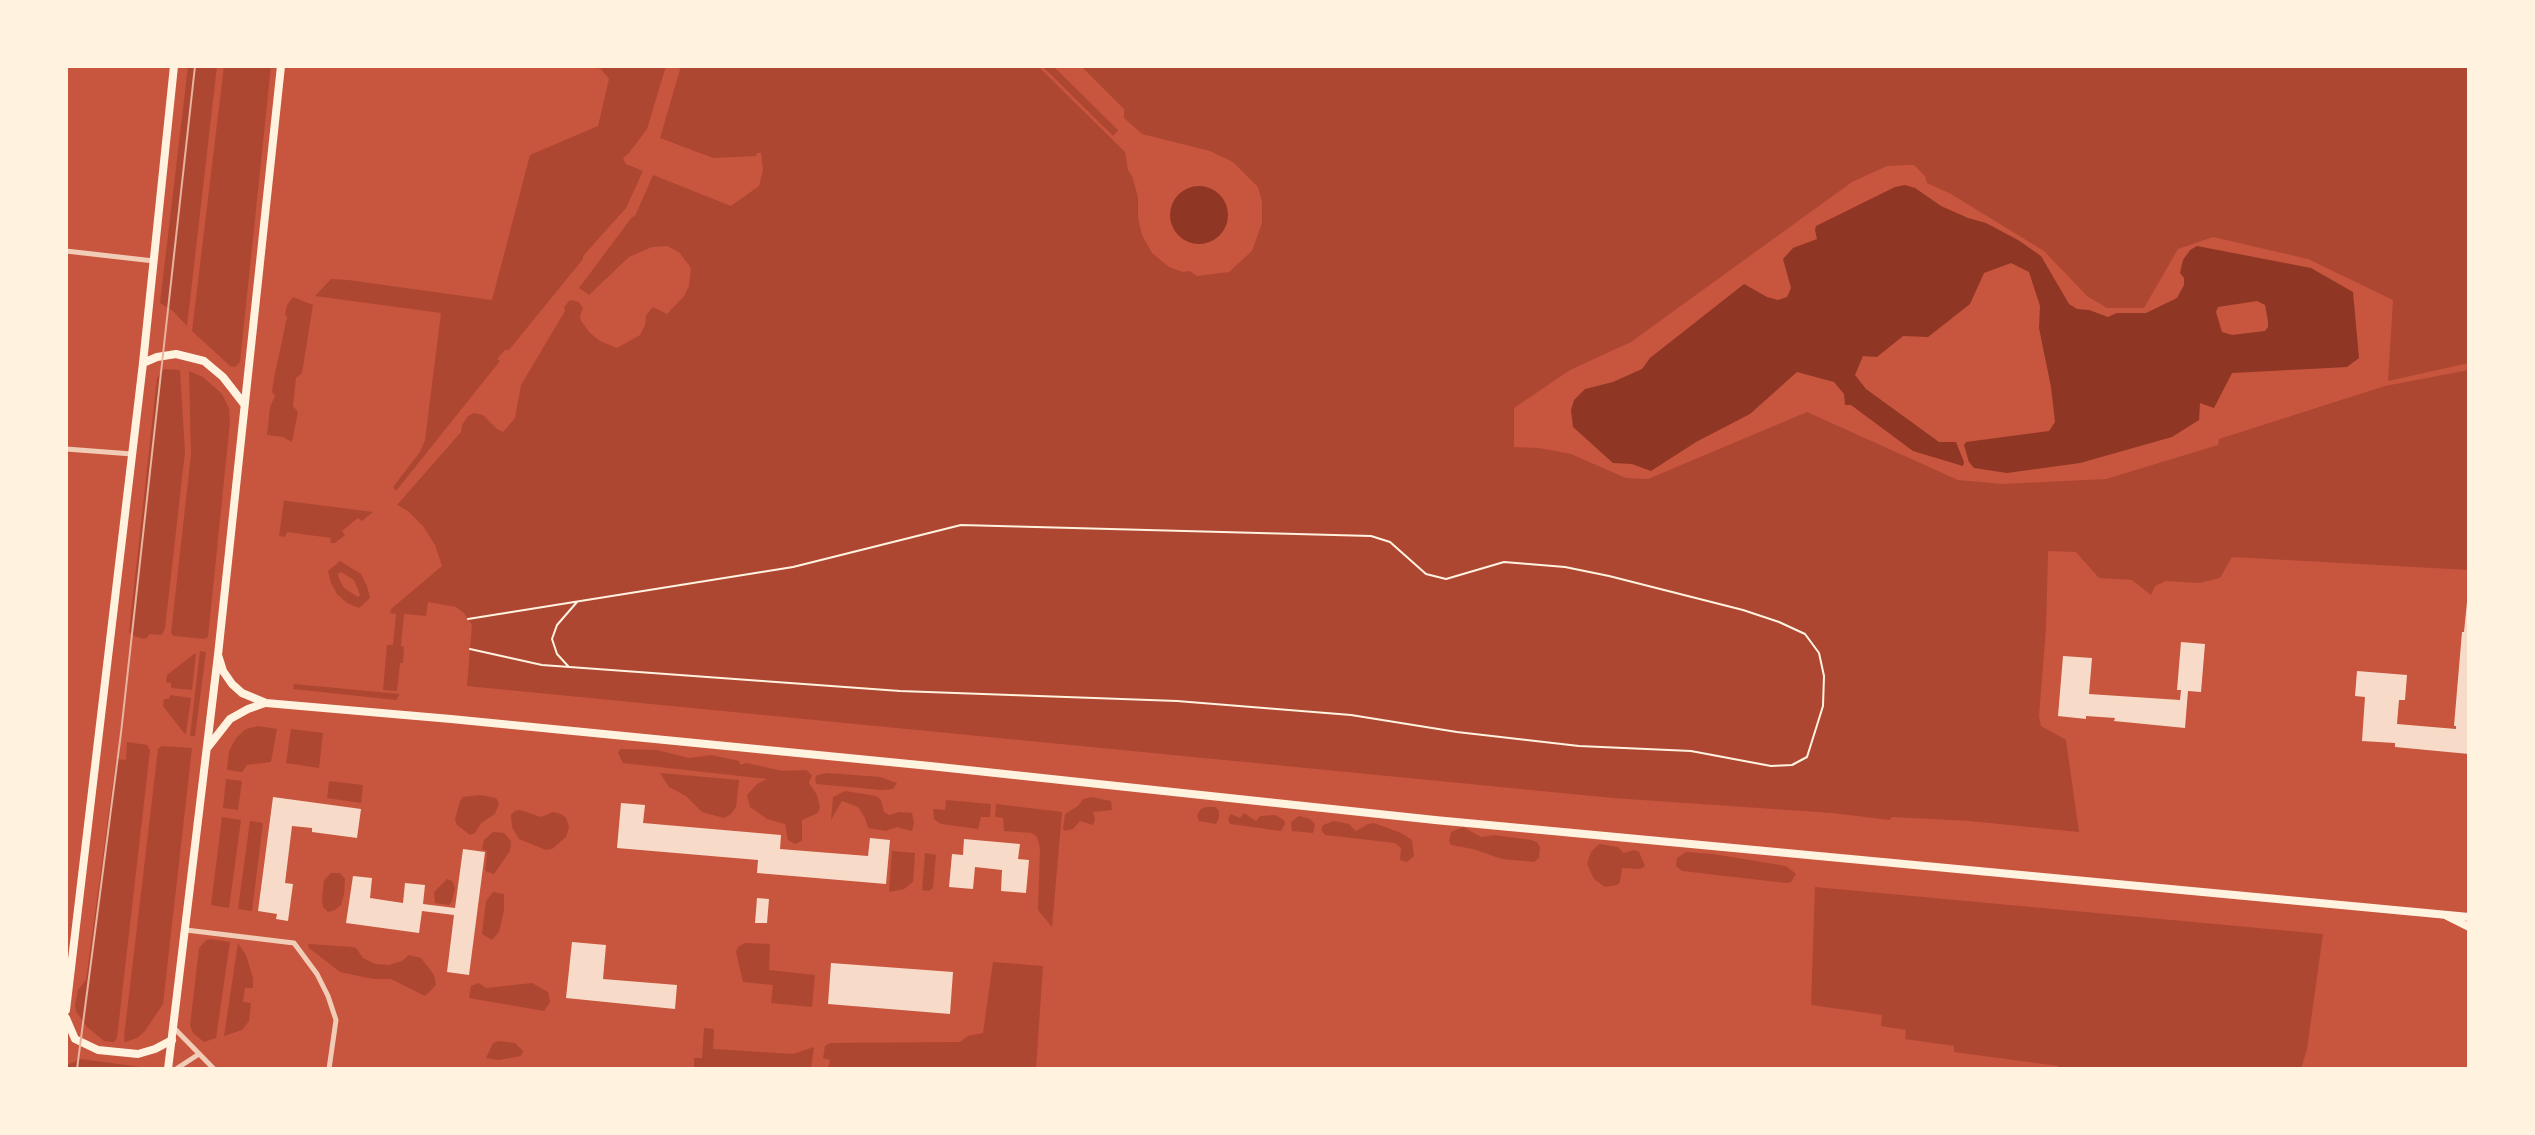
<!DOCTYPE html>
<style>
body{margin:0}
#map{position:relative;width:2535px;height:1135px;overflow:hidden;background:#c8553d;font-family:"PT Sans",sans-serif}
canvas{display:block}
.frame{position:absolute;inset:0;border:68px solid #fff3e0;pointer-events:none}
</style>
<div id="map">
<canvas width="2535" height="1135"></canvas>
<div class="frame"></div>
</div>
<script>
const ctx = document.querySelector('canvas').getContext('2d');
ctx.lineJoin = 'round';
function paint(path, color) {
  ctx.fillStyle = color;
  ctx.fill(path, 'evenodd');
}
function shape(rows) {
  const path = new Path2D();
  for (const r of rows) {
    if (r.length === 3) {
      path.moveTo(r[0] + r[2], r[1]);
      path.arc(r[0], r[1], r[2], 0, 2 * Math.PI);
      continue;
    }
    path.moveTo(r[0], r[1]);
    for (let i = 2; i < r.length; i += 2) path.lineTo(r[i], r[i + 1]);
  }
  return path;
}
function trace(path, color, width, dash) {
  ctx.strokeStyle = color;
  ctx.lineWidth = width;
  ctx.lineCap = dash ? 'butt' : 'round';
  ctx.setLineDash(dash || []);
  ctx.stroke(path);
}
const green = shape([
 [188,66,217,66,187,326,173,311,160,303],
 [224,66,271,66,240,362,235,367,230,366,192,331],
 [589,66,666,66,647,129,629,153,623,158,626,164,643,171,626,208,583,256,583,259,509,350,505,350,497,359,500,361,396,491,393,487,420,452,425,440,441,313,315,296,331,279,348,280,492,300,530,155,598,126,609,79,601,69],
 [681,66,1038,66,1125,152,1128,170,1132,176,1138,197,1138,218,1142,235,1152,253,1169,267,1183,272,1190,271,1197,276,1229,272,1252,251,1262,223,1262,202,1258,187,1233,162,1210,151,1142,134,1124,118,1124,109,1081,66,2469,66,2469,363,2388,381,2393,300,2308,259,2213,237,2178,249,2144,308,2107,308,2087,296,2044,251,1951,194,1927,183,1925,176,1914,165,1908,165,1887,166,1852,182,1631,342,1570,370,1514,408,1514,447,1539,448,1571,454,1626,478,1648,479,1807,412,1958,480,2003,484,2106,479,2218,445,2219,439,2385,386,2469,370,2469,570,2232,557,2220,578,2199,583,2166,581,2155,586,2151,595,2132,580,2099,578,2076,552,2048,551,2046,629,2039,716,2041,726,2066,740,2079,832,1970,821,1892,817,1890,820,1832,813,1613,798,467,686,472,625,464,613,456,607,428,602,426,616,404,614,401,646,404,647,403,663,400,663,397,691,383,690,387,645,393,645,396,614,390,613,391,609,442,566,435,545,423,526,408,511,397,505,461,432,462,425,468,416,474,413,483,415,497,429,503,432,515,418,521,385,565,311,564,307,570,300,579,302,583,308,580,316,581,321,590,333,600,341,617,348,640,335,645,325,646,315,653,307,667,314,684,296,689,286,691,268,679,252,667,246,652,247,629,257,589,295,579,288,632,217,635,216,653,175,731,206,759,186,763,170,761,153,757,153,756,156,713,158,660,138],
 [1042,66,1053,66,1118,130,1113,136],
 [293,297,313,305,302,373,296,378,293,406,298,412,292,442,283,437,267,435,270,407,275,396,272,392,274,378,287,317,285,314,287,305],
 [164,369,180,370,185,452,165,628,162,635,149,634,148,637,144,639,134,636,129,632,157,378],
 [189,371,203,377,222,394,229,408,230,422,208,637,204,639,174,636,171,633,191,455],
 [284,500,287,501,373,512,362,521,358,518,342,531,345,535,335,543,330,543,331,538,287,532,285,537,279,536],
 [340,561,361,574,367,586,370,598,359,608,347,603,337,594,331,583,328,571],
 [341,572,354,580,360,595,358,597,344,588,339,579,338,574],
 [200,651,206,652,195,736,190,736],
 [194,654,196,654,192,690,171,688,171,683,166,682,167,675],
 [294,684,400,694,396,700,293,689],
 [170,695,191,698,186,734,184,733,163,706,164,699,169,699],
 [258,726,277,729,271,762,247,765,242,772,227,770,229,751,236,738,246,729],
 [291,729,323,733,319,768,286,763],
 [127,742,147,745,150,750,117,1038,114,1042,104,1041,86,1026,76,1011,75,1005,78,990,86,980,116,759,126,760],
 [162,746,192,748,163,1004,145,1031,137,1038,125,1042,124,1037,158,749],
 [620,749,657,750,689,758,712,755,739,761,740,765,746,763,783,771,806,770,812,775,809,783,817,795,820,807,818,813,802,820,802,841,795,844,788,840,785,824,767,819,750,807,747,795,757,784,767,779,623,763,618,753],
 [660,773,739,780,736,807,731,814,724,818,702,812,686,796,669,787],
 [828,773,880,777,897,783,893,789,881,790,816,784,815,778,817,775],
 [226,779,242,781,238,810,223,808],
 [329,781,363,785,361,803,327,798],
 [845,791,876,796,881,800,884,812,889,815,899,812,912,813,914,823,912,831,897,827,886,831,868,828,865,818,858,807,842,801,831,820,833,797],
 [480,795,496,798,499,803,495,814,481,823,475,833,470,835,457,825,455,819,460,801,463,797],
 [1091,797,1111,801,1112,810,1093,812,1095,819,1093,825,1080,821,1073,829,1065,831,1063,829,1065,814,1078,806,1083,799],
 [946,800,991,804,990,817,981,817,978,829,941,824,934,819,933,809,945,810],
 [996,804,1062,812,1052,927,1038,910,1040,848,1037,837,1032,833,1004,831,1003,818,995,817],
 [1206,807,1215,807,1219,811,1219,818,1216,824,1199,821,1197,815,1201,809],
 [520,810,541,817,553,812,561,814,566,818,569,827,566,837,552,849,546,850,519,839,512,827,511,815,515,811],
 [1244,813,1256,821,1260,816,1275,815,1284,820,1285,824,1281,831,1230,824,1228,819,1231,814,1240,818],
 [1299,816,1310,819,1315,824,1313,833,1292,831,1291,822],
 [222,817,241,820,229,908,211,905],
 [250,821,263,823,252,911,238,909],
 [1334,821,1349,824,1356,831,1368,824,1374,823,1401,833,1412,840,1414,856,1407,862,1400,860,1401,848,1395,843,1325,835,1321,830,1323,825],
 [1463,827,1481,837,1494,835,1531,840,1537,842,1540,847,1539,858,1534,862,1502,859,1473,849,1451,845,1449,841,1451,832],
 [493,832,504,833,511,841,510,851,494,874,485,871,487,851,482,849,484,840],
 [1599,844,1618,847,1624,853,1634,850,1639,852,1645,866,1640,869,1622,868,1620,882,1617,885,1605,887,1594,879,1587,864,1591,852],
 [892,851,915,853,913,882,904,889,889,892],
 [1686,852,1713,854,1786,866,1796,874,1791,882,1786,883,1682,871,1676,866,1677,858],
 [925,853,936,855,933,888,929,891,922,890],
 [331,873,340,873,345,879,344,894,341,905,335,910,328,912,323,907,322,898,324,880],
 [447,879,452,881,455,888,452,901,449,905,435,903,434,892],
 [1815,887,2323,934,2307,1049,2301,1069,2058,1069,2058,1066,1954,1052,1954,1046,1905,1039,1906,1030,1881,1026,1882,1015,1811,1005],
 [493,892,504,894,504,910,499,932,492,940,482,934,486,901],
 [211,939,230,942,216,1038,204,1042,193,1033,190,1026,199,948,206,940],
 [238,943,246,955,253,978,253,988,245,988,243,1002,251,1003,249,1021,242,1030,224,1036],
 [745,943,770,944,769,970,815,975,812,1007,771,1003,773,985,743,982,736,952,738,947],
 [308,944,351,947,356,948,363,958,375,964,389,965,402,961,409,955,421,958,434,975,436,985,425,996,391,979,373,979,340,972,309,948],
 [993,962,1043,966,1036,1069,828,1069,830,1060,823,1058,825,1046,830,1043,954,1042,960,1042,968,1036,983,1033],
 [479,983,486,988,532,983,548,992,550,1002,544,1011,469,998,471,986],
 [704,1028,714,1029,713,1049,793,1054,814,1047,811,1069,694,1069,694,1058,702,1058],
 [498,1041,515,1043,523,1051,521,1056,499,1060,486,1058,493,1043],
 [81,1059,155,1069,66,1069,67,1065]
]);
const water = shape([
 [1905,185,1915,188,1941,206,1968,218,1986,223,2018,240,2041,256,2069,304,2077,309,2089,310,2108,317,2117,313,2146,313,2177,298,2184,285,2184,278,2180,273,2183,260,2190,250,2197,246,2311,268,2353,292,2359,358,2347,367,2232,373,2214,408,2200,403,2199,420,2172,437,2080,463,2007,473,1974,468,1969,462,1964,445,1966,442,2049,431,2055,422,2051,387,2039,328,2040,306,2029,272,2011,263,1984,273,1970,304,1928,337,1903,336,1877,357,1863,356,1855,375,1866,389,1939,442,1956,442,1964,462,1963,466,1913,451,1851,405,1845,405,1844,394,1834,382,1797,372,1750,414,1696,442,1651,471,1632,464,1613,463,1573,427,1571,410,1574,400,1585,389,1613,382,1642,369,1650,358,1744,284,1767,297,1778,300,1787,297,1791,288,1783,259,1793,248,1817,239,1815,230,1816,226,1895,187],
 [2257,301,2265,305,2268,321,2268,327,2265,331,2232,335,2222,332,2216,312,2218,307],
 [1199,215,29]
]);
const building = shape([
 [2467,602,2469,602,2469,754,2395,747,2395,743,2362,741,2365,697,2355,696,2357,671,2407,675,2405,700,2399,700,2397,724,2456,729,2456,726,2454,726,2462,632,2464,632],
 [2181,642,2205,644,2201,692,2188,691,2185,728,2114,721,2115,718,2086,716,2086,719,2058,716,2063,656,2092,658,2089,694,2180,700,2181,690,2177,690],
 [273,797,361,809,357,838,312,832,312,828,292,826,285,883,293,884,288,921,276,919,277,914,258,911],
 [621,803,645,805,643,823,781,835,780,849,868,856,870,838,890,840,886,884,757,873,758,860,617,848],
 [964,839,1020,844,1018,859,1029,860,1026,893,1001,891,1002,870,975,867,973,889,949,887,952,854,963,855],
 [463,849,485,852,469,975,447,972,454,915,422,911,419,933,346,923,353,876,372,878,370,898,403,903,405,883,425,885,423,904,455,908],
 [757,898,769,899,767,923,755,923],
 [572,942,606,945,603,979,677,985,675,1009,566,998],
 [831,963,953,972,950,1014,828,1004]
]);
const path = shape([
 [468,619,793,567,961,525,1371,536,1390,542,1426,574,1446,579,1504,562,1565,567,1609,576,1743,610,1779,622,1805,634,1819,653,1824,676,1823,706,1807,757,1792,765,1771,766,1691,751,1579,746,1457,732,1351,715,1177,701,900,691,542,665,470,649],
 [568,666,557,654,552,639,557,625,577,602]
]);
const minor = shape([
 [66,251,154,261],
 [66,449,132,454],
 [186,930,294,943,317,974,328,996,336,1020,329,1069],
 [174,1028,214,1069],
 [176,1069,199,1054]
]);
const secondary = shape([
 [2447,916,2469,927],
 [66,1018,75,1039,98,1050,138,1054,155,1049,172,1040]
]);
const primary = shape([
 [143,363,157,357,176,354,204,361,223,377,244,404],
 [218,655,223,671,232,684,242,693,266,703,451,719,930,766,1435,820,2469,917],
 [208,747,230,719,248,709,265,703],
 [66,1010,143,363,174,66],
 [168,1069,218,655,281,66]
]);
const tram = shape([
 [77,1069,121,733,195,66]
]);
paint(green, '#ae4732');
paint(water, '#8f3625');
paint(building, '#f7dbc8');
trace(path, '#fff3e0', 2);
trace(minor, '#f1ccb7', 5);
trace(secondary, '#fff3e0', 8);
trace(primary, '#fff3e0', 8);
trace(tram, '#e9b49f', 2);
</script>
